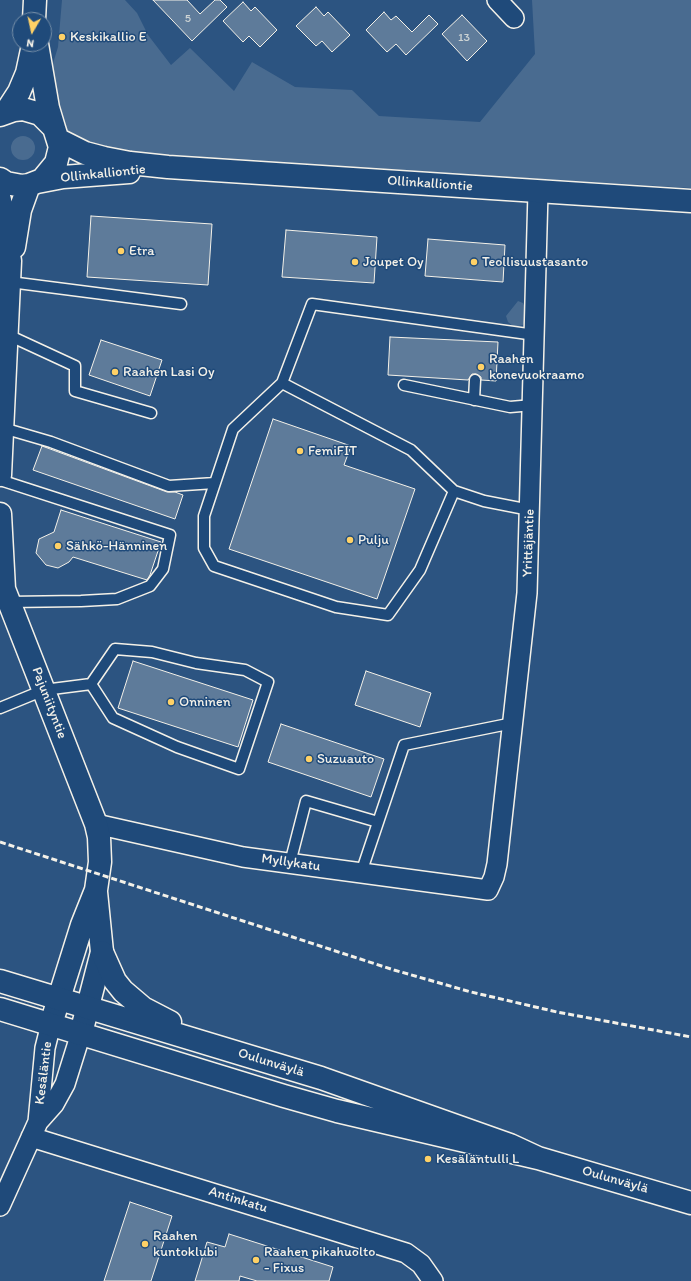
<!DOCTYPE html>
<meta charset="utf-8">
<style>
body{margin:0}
#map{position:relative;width:691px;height:1281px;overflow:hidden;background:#2c5481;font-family:Itim,sans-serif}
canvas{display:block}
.north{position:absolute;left:12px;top:12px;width:40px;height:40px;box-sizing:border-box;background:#1f4a7a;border:1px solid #748da6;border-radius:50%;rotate:189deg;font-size:11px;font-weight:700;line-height:16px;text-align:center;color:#f4f1e8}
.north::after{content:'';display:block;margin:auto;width:14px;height:18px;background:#ffd166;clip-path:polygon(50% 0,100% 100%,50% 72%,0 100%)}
</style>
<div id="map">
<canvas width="691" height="1281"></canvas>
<div class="north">N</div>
</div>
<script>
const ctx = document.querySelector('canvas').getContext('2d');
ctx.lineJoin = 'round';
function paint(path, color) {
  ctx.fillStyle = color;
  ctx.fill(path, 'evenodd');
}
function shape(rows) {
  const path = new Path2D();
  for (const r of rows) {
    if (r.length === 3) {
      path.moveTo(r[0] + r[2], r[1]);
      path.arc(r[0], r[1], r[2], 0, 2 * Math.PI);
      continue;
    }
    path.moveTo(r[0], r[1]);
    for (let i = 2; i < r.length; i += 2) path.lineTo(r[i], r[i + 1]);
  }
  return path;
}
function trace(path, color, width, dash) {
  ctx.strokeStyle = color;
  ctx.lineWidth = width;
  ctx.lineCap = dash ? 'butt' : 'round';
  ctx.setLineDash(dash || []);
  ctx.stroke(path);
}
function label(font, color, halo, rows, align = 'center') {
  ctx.font = font + ' Itim,sans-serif';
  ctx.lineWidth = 3;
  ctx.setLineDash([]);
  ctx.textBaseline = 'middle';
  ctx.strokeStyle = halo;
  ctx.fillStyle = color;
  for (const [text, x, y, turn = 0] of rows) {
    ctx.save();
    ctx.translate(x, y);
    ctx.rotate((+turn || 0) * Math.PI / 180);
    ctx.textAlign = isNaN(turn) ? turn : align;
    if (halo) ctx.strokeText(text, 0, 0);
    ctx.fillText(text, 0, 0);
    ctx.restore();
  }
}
const green = shape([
 [62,0,125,0,137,13,148,35,171,65,190,48,234,91,252,62,295,87,352,90,379,116,480,122,535,54,532,0,691,0,691,188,144,155,116,149,88,147,75,142,56,114,51,70,58,47],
 [23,148,12],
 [518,301,523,303,526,310,527,319,523,325,514,327,508,322,506,316]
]);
const building = shape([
 [153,0,187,0,200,14,215,0,220,0,227,7,192,41,153,0],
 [243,2,251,11,255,7,277,30,260,47,249,36,243,42,223,21,243,2],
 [316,7,324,16,328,12,350,35,332,52,322,41,316,46,296,26,316,7],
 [384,12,391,20,396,16,412,32,429,15,438,24,406,55,396,44,387,52,366,30,384,12],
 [462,15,487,41,467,61,442,34,462,15],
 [91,216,212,224,208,285,87,277,91,216],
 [286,230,377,237,374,283,282,277,286,230],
 [428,239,505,245,503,282,425,276,428,239],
 [390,337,498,342,496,381,481,380,481,377,476,374,472,374,468,380,388,375,390,337],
 [101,340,162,360,150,396,89,375,101,340],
 [273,419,351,446,344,465,415,489,377,599,229,549,273,419],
 [42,446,167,492,175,492,183,495,175,519,33,470,42,446],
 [61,510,161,542,150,575,147,580,73,557,69,562,58,568,46,565,36,553,39,539,54,532,61,510],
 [133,661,253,700,238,747,118,708,133,661],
 [366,671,431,693,420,727,355,705,366,671],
 [281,724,384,759,371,797,268,762,281,724],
 [130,1202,172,1216,151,1281,104,1281,130,1202],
 [229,1234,333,1267,329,1281,257,1281,240,1276,239,1281,195,1281,207,1242,225,1247,229,1234]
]);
const service = shape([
 [10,282,181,304],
 [8,335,75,366,75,391,151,413],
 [282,383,233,429,204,516,204,548,214,566,336,607,388,615,420,570,454,491,484,501,530,510],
 [404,385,510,407,533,405],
 [474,400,475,380],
 [3,428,51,442,169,486,215,483],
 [0,480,170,535,163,569,150,586,117,599,81,601,8,602],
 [454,491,411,450,282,383,312,304,535,335],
 [0,708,44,690,91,684,113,718,177,747,239,769,268,682,245,670,196,663,152,652,115,649,91,684],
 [290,863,306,801,378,822],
 [361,873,404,745,513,723]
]);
const minor = shape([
 [497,0,514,18],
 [96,824,243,857,488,890,494,877,497,864,527,593,538,192],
 [38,1122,54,1104,65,1084,81,1033],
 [31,1137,406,1253,421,1264,433,1281],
 [0,1206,38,1122,45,1048,51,1024]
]);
const tertiary = shape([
 [34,20,35,0],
 [37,44,48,108,54,128],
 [6,112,19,92,27,73,33,45],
 [0,115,14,110,23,109,40,114,54,128,60,147,56,163,42,180,29,185,22,186,6,183,0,179],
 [59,140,85,153,104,158,130,163,168,167,691,201],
 [37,182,63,177,129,172],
 [0,200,10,261,0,475],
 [14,247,20,210,29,185],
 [0,514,4,589,96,824,99,837,100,862,96,890,82,925,51,1024],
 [81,1033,102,952,96,892]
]);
const secondary = shape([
 [102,952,115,981,123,991,143,1008,170,1022],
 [0,981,321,1078,510,1145,538,1158,337,1111,284,1096,0,1009],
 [538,1158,691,1203]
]);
const rail = shape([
 [0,842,394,970,471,992,557,1012,691,1037]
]);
const markers = [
 [62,37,4,"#ffd166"],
 [121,251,4,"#ffd166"],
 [355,262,4,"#ffd166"],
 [474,262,4,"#ffd166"],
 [481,367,4,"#ffd166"],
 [115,372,4,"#ffd166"],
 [300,451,4,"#ffd166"],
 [350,540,4,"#ffd166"],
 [58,546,4,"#ffd166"],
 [171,702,4,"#ffd166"],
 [309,759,4,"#ffd166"],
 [428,1159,4,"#ffd166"],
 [145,1244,4,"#ffd166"],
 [256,1260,4,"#ffd166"]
];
const numberNames = [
 ["5",188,19],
 ["13",464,38]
];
const poiNames = [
 ["Keskikallio E",70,37],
 ["Etra",129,251],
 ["Joupet Oy",363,262],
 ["Teollisuustasanto",482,262],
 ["Raahen",489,359],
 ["konevuokraamo",489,375],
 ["Raahen Lasi Oy",123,372],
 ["FemiFIT",308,451],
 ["Pulju",358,540],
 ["Sähkö-Hänninen",66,546],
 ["Onninen",179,702],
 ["Suzuauto",317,759],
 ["Kesäläntulli L",436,1159],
 ["Raahen",153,1236],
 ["kuntoklubi",153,1252],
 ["Raahen pikahuolto",264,1252],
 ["- Fixus",264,1268]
];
const streetNames = [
 ["Ollinkalliontie",103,174,-6],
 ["Ollinkalliontie",430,184,4],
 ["Yrittäjäntie",529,543,-88],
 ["Pajuniityntie",49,703,69],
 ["Myllykatu",291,863,8],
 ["Oulunväylä",271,1063,17],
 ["Kesäläntie",44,1073,-83],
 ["Oulunväylä",615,1180,16],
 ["Antinkatu",238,1200,17]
];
paint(green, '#496b90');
paint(building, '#5e7b9a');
trace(building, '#f4f1e8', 1);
trace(service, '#f4f1e8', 13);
trace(minor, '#f4f1e8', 22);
trace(tertiary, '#f4f1e8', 25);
trace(secondary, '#f4f1e8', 25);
trace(service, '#1f4a7a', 10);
trace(minor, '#1f4a7a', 19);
trace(tertiary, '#1f4a7a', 22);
trace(secondary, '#1f4a7a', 22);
trace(rail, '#f4f1e8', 3, [6, 3]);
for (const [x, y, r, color] of markers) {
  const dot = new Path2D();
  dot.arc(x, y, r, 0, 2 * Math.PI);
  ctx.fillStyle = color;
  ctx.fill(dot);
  trace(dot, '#1f4a7a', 1.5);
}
label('12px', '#ced4d4', null, numberNames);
label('14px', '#f4f1e8', '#1f4a7a', poiNames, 'left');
label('14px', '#f4f1e8', '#1f4a7a', streetNames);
</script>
